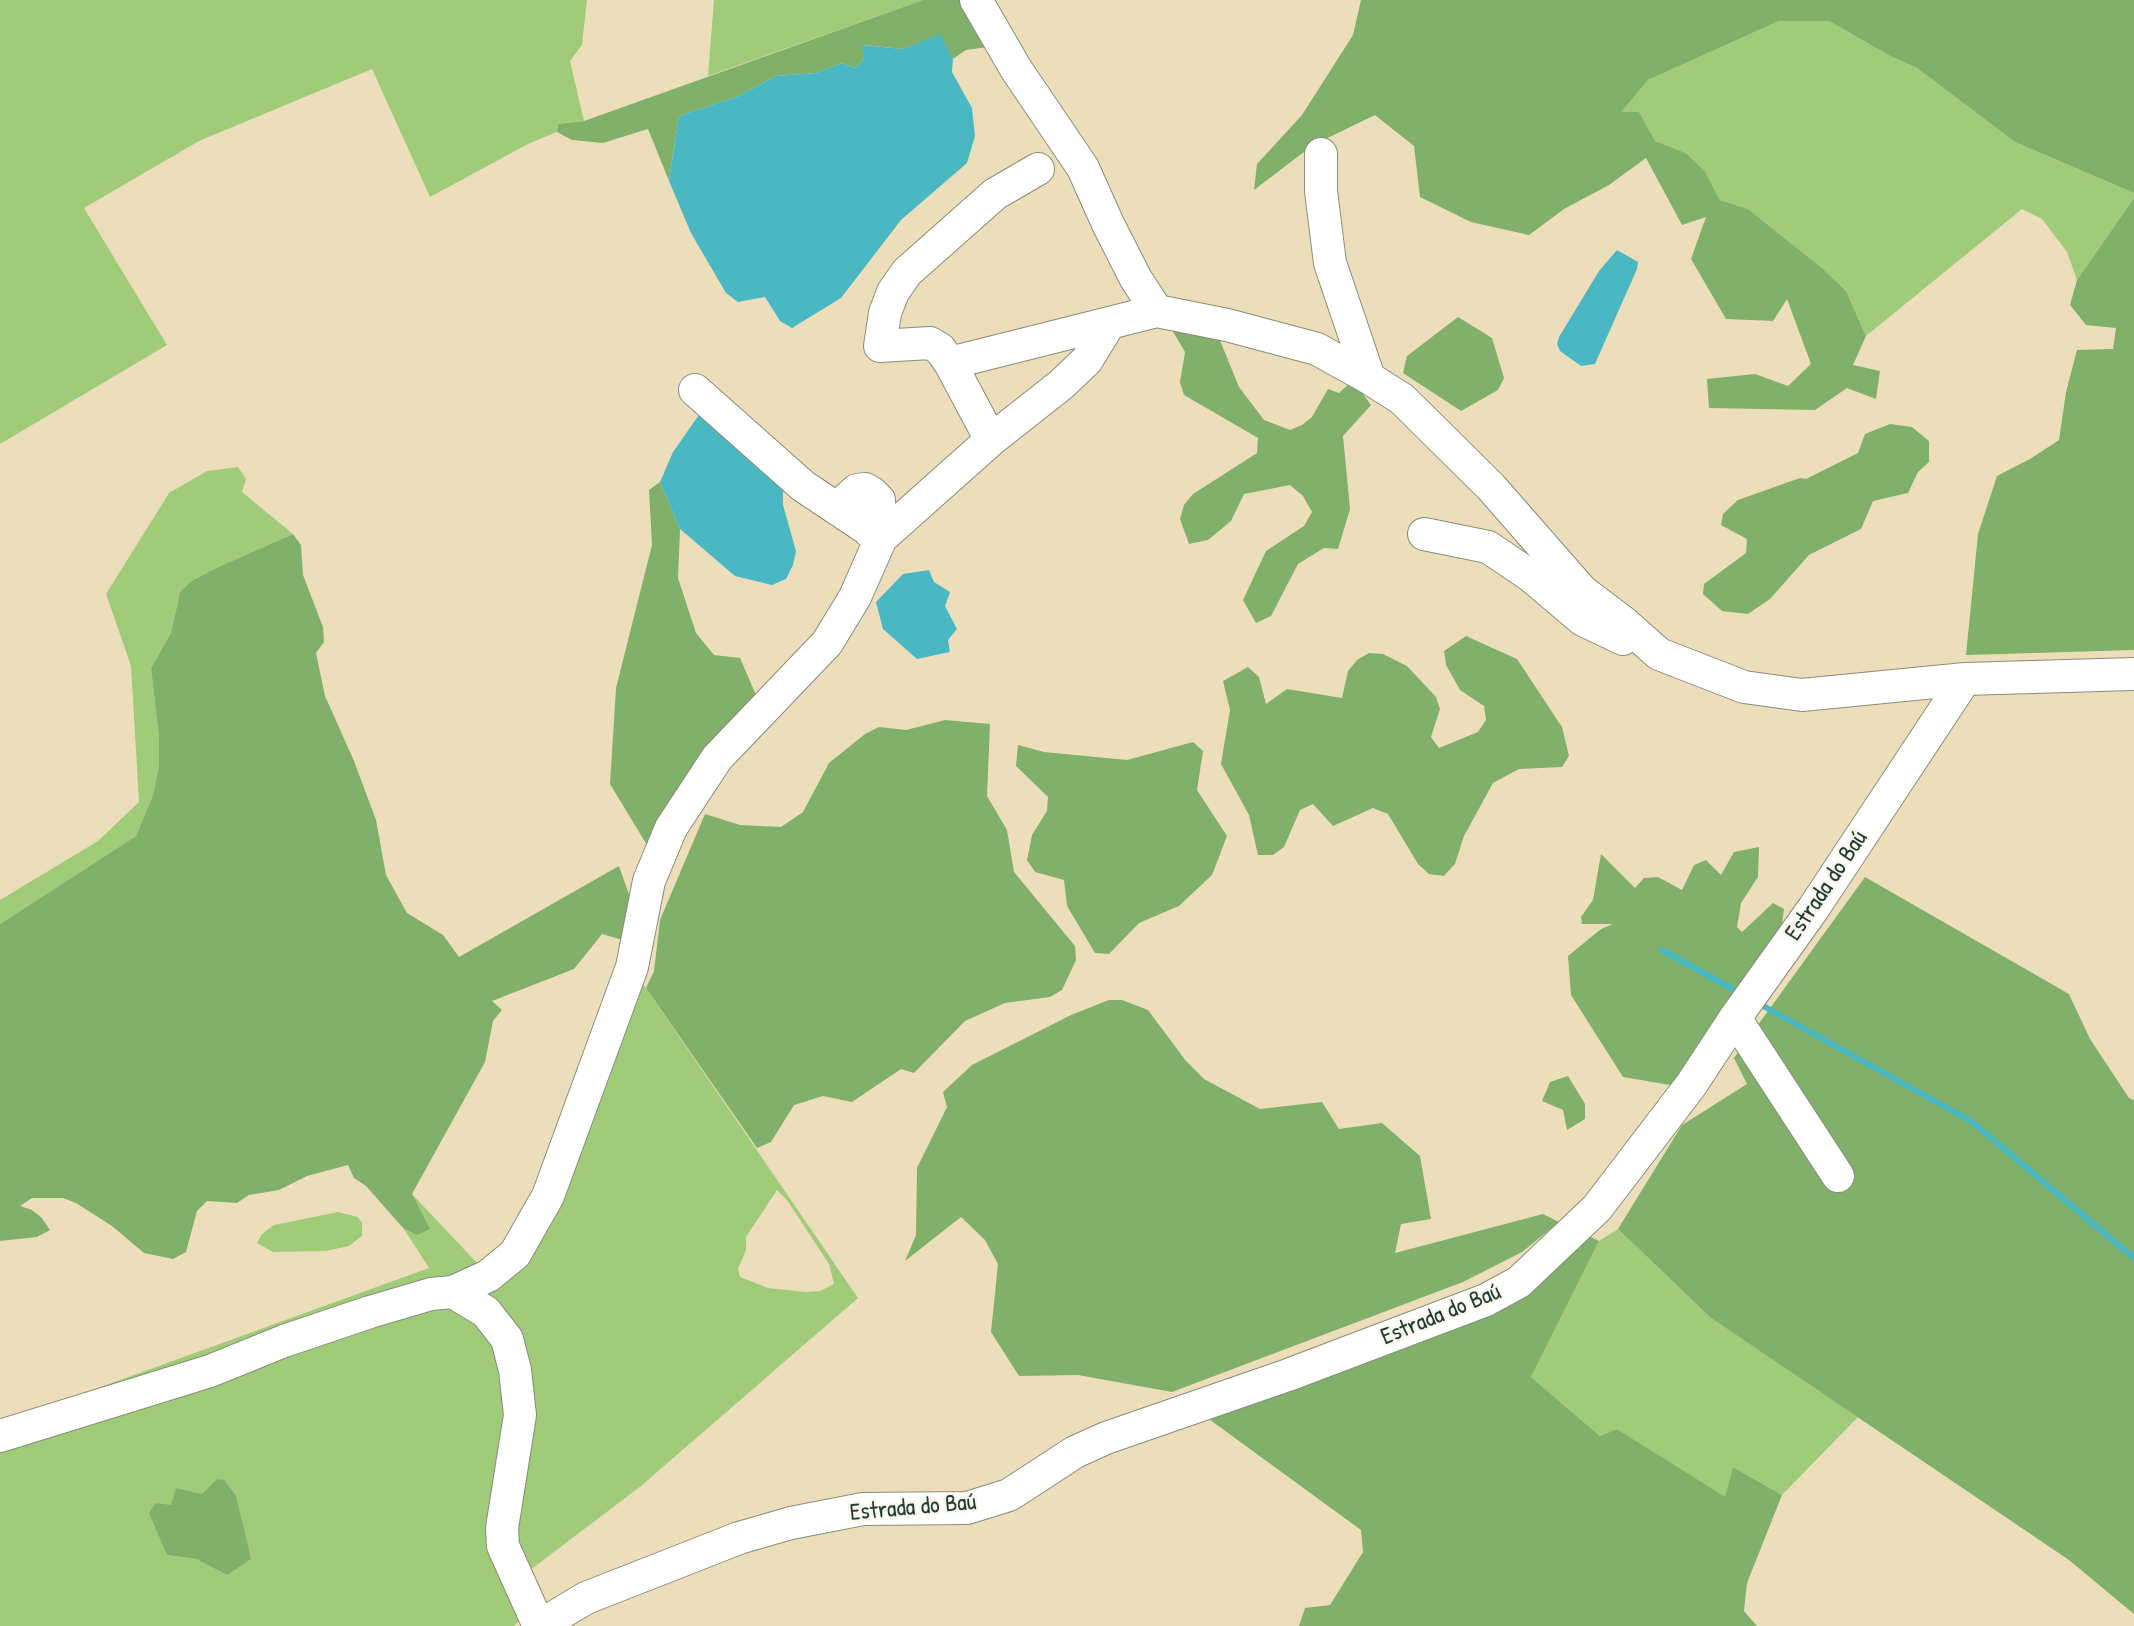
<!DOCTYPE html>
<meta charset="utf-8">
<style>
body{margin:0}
canvas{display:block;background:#eddebb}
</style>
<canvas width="2134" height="1626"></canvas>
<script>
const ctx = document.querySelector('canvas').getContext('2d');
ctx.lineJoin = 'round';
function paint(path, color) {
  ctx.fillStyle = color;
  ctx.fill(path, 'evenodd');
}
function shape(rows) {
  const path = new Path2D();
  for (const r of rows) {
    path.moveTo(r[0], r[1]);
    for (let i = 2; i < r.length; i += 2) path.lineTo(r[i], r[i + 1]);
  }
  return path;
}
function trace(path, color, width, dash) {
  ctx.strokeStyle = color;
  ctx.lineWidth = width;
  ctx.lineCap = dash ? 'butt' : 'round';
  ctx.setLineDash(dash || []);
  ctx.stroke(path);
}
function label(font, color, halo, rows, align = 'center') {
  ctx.font = font + ' "Patrick Hand",sans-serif';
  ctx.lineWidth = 5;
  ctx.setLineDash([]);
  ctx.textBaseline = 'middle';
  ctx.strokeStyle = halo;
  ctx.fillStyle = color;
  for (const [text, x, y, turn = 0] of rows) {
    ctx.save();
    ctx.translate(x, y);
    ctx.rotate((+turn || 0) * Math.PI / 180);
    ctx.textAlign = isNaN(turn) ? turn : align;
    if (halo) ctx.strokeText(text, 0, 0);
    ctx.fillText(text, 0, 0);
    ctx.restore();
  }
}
const green = shape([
 [0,0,587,0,582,45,570,61,584,121,558,124,557,132,528,144,430,197,372,69,199,141,84,208,167,345,0,444],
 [714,0,923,0,708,76],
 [1779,21,1829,21,1890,56,1917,68,2015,142,2134,193,2134,198,2077,280,2067,252,2042,219,2022,209,1866,336,1846,291,1822,268,1748,209,1720,200,1705,173,1686,153,1655,141,1639,112,1620,112,1648,80],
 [238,467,246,479,242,492,293,534,216,568,190,582,180,592,171,633,151,668,159,738,159,766,153,795,136,836,0,924,0,900,98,841,139,802,131,666,106,594,169,493,207,471],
 [626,959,858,1298,641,1486,517,1580,530,1610,514,1626,0,1626,0,1422,7,1421,429,1268,404,1229,417,1235,412,1194,478,1264,509,1245,532,1211],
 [777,1190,787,1200,829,1264,834,1284,820,1291,805,1292,768,1288,740,1277,738,1269,746,1250,746,1237],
 [217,1479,227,1575,196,1559,167,1555,156,1503,171,1506,203,1494],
 [338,1212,358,1217,362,1223,362,1236,349,1246,326,1251,273,1252,257,1243,262,1234,274,1225],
 [1618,1229,1711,1318,1858,1417,1782,1495,1733,1467,1725,1498,1617,1429,1600,1436,1531,1377,1599,1241]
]);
const forest = shape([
 [923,0,969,0,995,46,966,50,953,59,939,35,903,49,863,45,864,59,855,68,842,63,816,73,776,76,739,96,679,116,669,181,648,129,603,143,572,140,557,132,558,124,584,121],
 [1361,0,2134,0,2134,193,2015,142,1917,68,1890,56,1829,21,1779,21,1648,80,1621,112,1639,112,1655,141,1686,153,1705,172,1720,200,1748,209,1822,268,1846,291,1866,336,1853,365,1880,371,1876,399,1847,388,1815,410,1709,408,1707,379,1755,374,1788,386,1811,364,1787,299,1773,321,1726,319,1691,259,1706,217,1682,225,1646,158,1609,185,1564,209,1529,235,1471,222,1420,197,1414,146,1375,115,1313,145,1254,190,1257,164,1302,115,1353,35],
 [2134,198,2134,650,1966,655,1978,534,1997,476,2030,459,2059,440,2066,392,2077,350,2113,349,2116,328,2086,325,2070,305,2077,280],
 [1458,317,1492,338,1504,378,1498,390,1461,411,1403,373,1407,356],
 [1172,330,1219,338,1239,387,1264,420,1290,430,1302,425,1312,417,1328,389,1339,393,1353,380,1371,405,1343,436,1350,509,1338,549,1324,548,1298,564,1271,616,1256,623,1243,600,1266,551,1304,526,1312,512,1303,496,1290,485,1244,494,1231,521,1208,540,1189,544,1180,519,1184,505,1193,494,1257,453,1258,438,1184,395,1180,382,1185,352],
 [1890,424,1912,427,1929,441,1929,462,1918,472,1908,493,1873,501,1861,529,1809,555,1770,599,1748,614,1722,611,1703,594,1704,584,1746,553,1747,539,1721,525,1723,514,1738,500,1800,478,1806,479,1858,453,1865,434],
 [660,482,680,529,678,578,696,633,714,655,740,658,756,695,647,845,610,784,616,688,652,545,649,490],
 [293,534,301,545,303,575,323,627,324,642,316,653,325,696,354,761,376,820,386,875,407,913,443,935,459,957,619,866,638,920,633,943,602,934,574,969,492,1001,502,1010,493,1021,485,1062,412,1194,430,1229,417,1235,404,1229,366,1186,354,1178,348,1165,307,1176,279,1190,249,1195,237,1203,207,1201,197,1211,186,1252,173,1259,144,1253,112,1226,76,1203,63,1198,32,1198,20,1206,32,1210,42,1218,50,1230,37,1237,0,1241,0,924,136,836,153,795,159,766,159,738,151,668,171,633,180,592,190,582,216,568],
 [1466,636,1517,659,1562,727,1569,756,1562,767,1519,769,1493,783,1464,836,1455,864,1444,876,1429,874,1418,864,1388,814,1373,808,1333,826,1313,804,1300,810,1284,847,1273,855,1258,855,1249,815,1221,764,1230,710,1223,681,1248,667,1259,677,1266,704,1287,689,1342,698,1348,671,1357,660,1369,653,1383,654,1407,666,1436,697,1440,709,1431,737,1439,748,1478,732,1486,720,1484,706,1460,690,1446,665,1444,651],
 [945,720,990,724,987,796,1007,830,1014,872,1075,946,1076,960,1062,990,1050,997,1005,1003,965,1021,914,1073,901,1069,852,1102,823,1096,794,1105,771,1142,757,1148,646,988,654,971,660,920,705,814,740,825,781,827,803,812,829,763,865,734,879,727,906,730],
 [1193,742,1203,751,1197,790,1227,836,1212,875,1179,906,1139,923,1109,954,1095,953,1067,906,1064,880,1035,872,1027,860,1032,835,1047,811,1048,797,1016,766,1018,745,1044,752,1127,760],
 [1759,847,1758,877,1741,903,1737,927,1742,932,1773,903,1784,909,1781,931,1676,1086,1623,1077,1571,995,1568,956,1601,929,1613,924,1582,924,1581,917,1593,900,1601,854,1635,888,1644,878,1658,877,1682,890,1694,865,1706,860,1721,875,1734,852],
 [1865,877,2069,994,2090,1039,2129,1098,2134,1100,2134,1614,2069,1560,1711,1318,1618,1229,1682,1125,1747,1084,1734,1058],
 [1109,1000,1122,1000,1148,1010,1186,1061,1204,1079,1260,1109,1322,1102,1339,1129,1382,1123,1420,1156,1431,1219,1401,1224,1395,1253,1543,1214,1559,1222,1522,1252,1463,1282,1172,1392,1078,1375,1019,1376,991,1332,998,1264,985,1240,961,1217,905,1261,916,1235,917,1168,947,1107,943,1092,972,1065,1071,1015],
 [1568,1076,1585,1104,1585,1119,1567,1130,1563,1110,1542,1101,1550,1082],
 [1582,1233,1599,1241,1531,1377,1600,1436,1617,1429,1725,1497,1733,1467,1782,1495,1747,1583,1744,1611,1757,1626,1299,1626,1305,1608,1330,1605,1363,1552,1361,1530,1202,1414,1434,1333,1519,1300],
 [217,1479,224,1480,236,1496,251,1559,227,1575,196,1559,167,1555,149,1513,156,1503,171,1505,176,1488,202,1494]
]);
const water = shape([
 [940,34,953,59,952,72,972,108,975,136,967,163,901,220,841,298,792,328,780,321,765,297,738,302,726,293,691,233,669,181,679,116,739,96,776,76,816,73,842,63,855,68,864,59,862,45,903,49],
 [1617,250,1638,262,1637,269,1595,364,1581,366,1560,351,1557,344,1559,337,1599,271],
 [701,412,783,451,783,505,796,551,793,565,786,579,772,585,735,576,680,529,660,482,673,452],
 [929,570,934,582,950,592,945,606,957,629,948,640,950,652,917,659,883,629,876,602,903,574]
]);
const stream = shape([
 [1662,950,1740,993],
 [1756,1002,1971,1121,2134,1258]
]);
const minor = shape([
 [976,0,1016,69,1083,168,1108,224,1136,279,1157,311],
 [1321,154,1321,191,1330,263,1369,378],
 [950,363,1157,311,1227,325,1317,349,1369,378,1402,399,1491,487,1582,591,1623,622,1659,654,1744,687,1802,695,1965,679],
 [695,390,803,486,881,538],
 [991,440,950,363,940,349,930,343,880,346,885,313,893,292,907,272,995,194,1038,169],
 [837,508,857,490,865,489,872,493,879,500,879,505,869,531],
 [1424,534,1488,547,1531,576,1583,620,1623,639],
 [1735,1018,1838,1176],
 [453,1292,488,1276,515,1254,548,1196,632,967,649,881,671,828,717,758,827,643,855,597,881,538,991,440,1062,384,1087,360,1109,324],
 [0,1436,210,1371,284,1341,370,1312,431,1294,453,1292,486,1312,507,1339,515,1370,520,1415,502,1528,503,1546,539,1626],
 [539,1626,586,1598,739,1538,791,1523,863,1509,967,1508,1009,1495,1075,1452,1106,1438,1288,1375,1486,1300,1519,1282,1597,1208,1691,1085,1735,1018,1813,909,1965,679,2134,674]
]);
const streetNames = [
 ["Estrada do Baú",1827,886,-56],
 ["Estrada do Baú",1441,1315,-22],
 ["Estrada do Baú",913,1508,-5]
];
paint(green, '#a0cc79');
paint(forest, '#80b069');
paint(water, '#4ab8c2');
trace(stream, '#4ab8c2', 6);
trace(minor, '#868e78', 34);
trace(minor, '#fff', 32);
label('24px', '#1f3d34', '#fbf7ec', streetNames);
</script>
